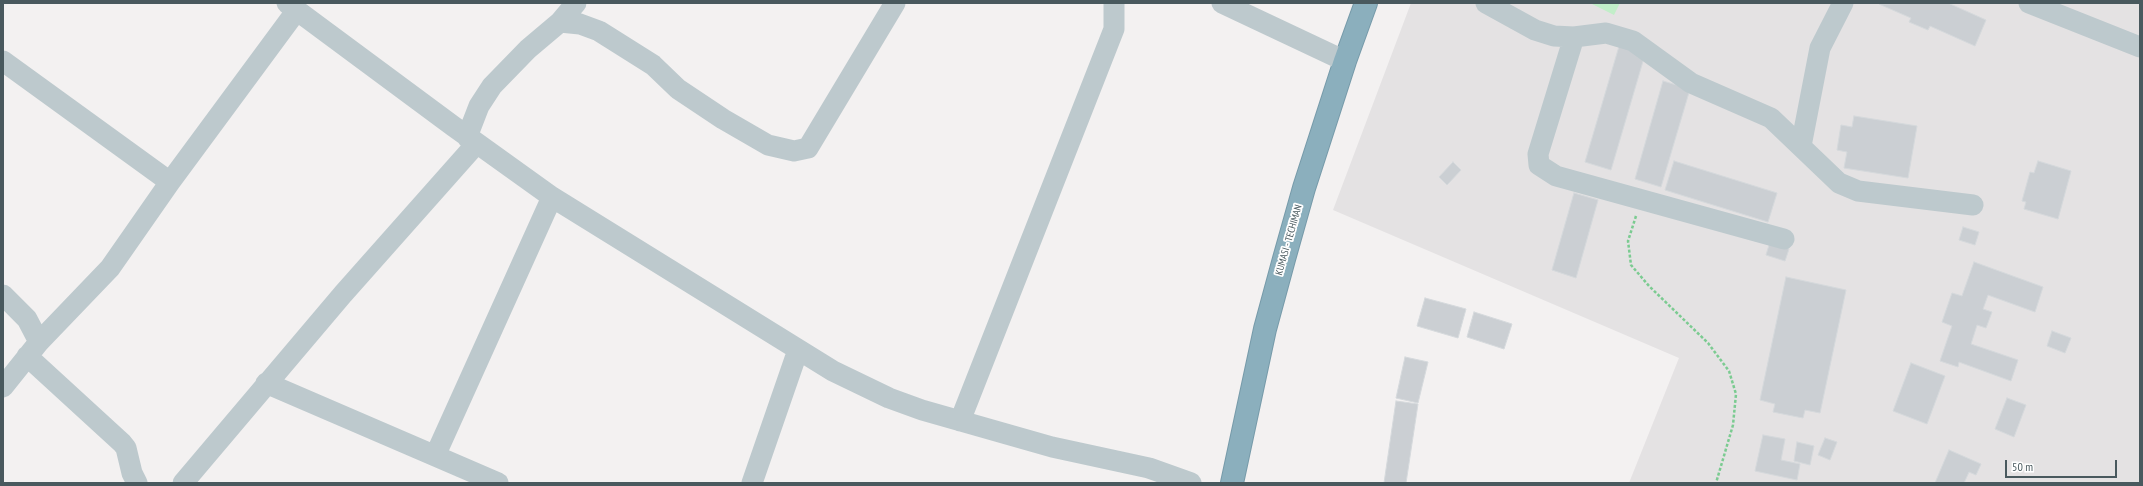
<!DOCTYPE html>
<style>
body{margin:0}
#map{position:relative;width:2143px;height:486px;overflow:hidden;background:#f3f1f1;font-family:"PT Sans Narrow",sans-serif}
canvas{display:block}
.frame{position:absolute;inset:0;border:4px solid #49595e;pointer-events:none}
.scale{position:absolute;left:2005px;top:460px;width:112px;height:18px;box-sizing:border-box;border:2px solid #49595e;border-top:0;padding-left:5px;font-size:12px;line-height:14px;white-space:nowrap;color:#49595e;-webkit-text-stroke:3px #fff;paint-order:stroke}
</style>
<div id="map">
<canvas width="2143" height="486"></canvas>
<div class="frame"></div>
<div class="scale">50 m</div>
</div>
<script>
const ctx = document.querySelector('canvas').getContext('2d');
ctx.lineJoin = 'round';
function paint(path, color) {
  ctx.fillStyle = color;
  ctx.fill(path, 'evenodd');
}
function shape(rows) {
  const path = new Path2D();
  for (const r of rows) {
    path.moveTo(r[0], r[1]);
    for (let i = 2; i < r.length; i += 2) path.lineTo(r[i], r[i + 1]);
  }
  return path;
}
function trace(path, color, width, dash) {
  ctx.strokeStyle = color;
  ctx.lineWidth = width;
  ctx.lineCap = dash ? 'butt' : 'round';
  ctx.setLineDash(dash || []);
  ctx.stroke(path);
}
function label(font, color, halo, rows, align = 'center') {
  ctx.font = font + ' "PT Sans Narrow",sans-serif';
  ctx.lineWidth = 3.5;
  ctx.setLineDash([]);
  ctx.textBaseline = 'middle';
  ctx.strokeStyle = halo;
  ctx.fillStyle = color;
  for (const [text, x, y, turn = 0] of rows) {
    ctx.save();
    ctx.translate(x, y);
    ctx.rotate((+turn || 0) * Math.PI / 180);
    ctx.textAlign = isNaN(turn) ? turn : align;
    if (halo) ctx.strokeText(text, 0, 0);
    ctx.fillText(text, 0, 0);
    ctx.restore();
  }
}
const education = shape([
 [1411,3,2140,3,2140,483,1629,483,1679,358,1333,210]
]);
const green = shape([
 [1590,3,1620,3,1614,15]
]);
const building = shape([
 [1948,3,1986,20,1975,46,1930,26,1928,30,1909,22,1911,18,1879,4,1948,3],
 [1620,43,1646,51,1611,170,1585,162,1620,43],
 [1663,81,1690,89,1661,187,1635,179,1663,81],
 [1854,116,1917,126,1908,178,1844,168,1847,152,1837,150,1841,125,1852,127,1854,116],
 [1674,161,1777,193,1768,222,1665,190,1674,161],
 [2038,161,2071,171,2058,219,2024,209,2026,202,2022,201,2030,172,2034,173,2038,161],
 [1453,162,1461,170,1447,185,1439,177,1453,162],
 [1574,193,1598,200,1576,278,1552,270,1574,193],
 [1963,227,1979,232,1975,245,1959,240,1963,227],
 [1770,242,1789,249,1785,261,1766,255,1770,242],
 [1974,262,2043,287,2035,312,1988,295,1983,309,1992,312,1986,328,1977,325,1971,344,2018,360,2011,381,1959,362,1958,367,1940,361,1952,326,1942,322,1952,293,1962,296,1974,262],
 [1786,277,1846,290,1820,413,1805,410,1803,418,1773,412,1775,404,1760,400,1786,277],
 [1425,298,1466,309,1458,338,1417,326,1425,298],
 [1474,312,1512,324,1504,349,1467,337,1474,312],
 [2052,331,2071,338,2065,353,2047,346,2052,331],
 [1405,357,1428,362,1418,403,1396,398,1405,357],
 [1911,363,1945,376,1927,424,1893,411,1911,363],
 [2007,398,2026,405,2014,437,1995,429,2007,398],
 [1396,401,1418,404,1406,483,1384,483,1396,401],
 [1763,435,1785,439,1781,460,1800,464,1797,480,1755,471,1763,435],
 [1825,438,1837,442,1830,460,1818,455,1825,438],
 [1797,442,1814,446,1810,465,1794,461,1797,442],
 [1949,450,1981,464,1976,475,1969,472,1964,483,1935,483,1949,450]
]);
const path = shape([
 [1636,216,1628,241,1631,265,1649,286,1708,343,1729,371,1736,394,1733,425,1716,483]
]);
const minor = shape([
 [287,3,453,126,552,197,833,371,889,398,922,410,1052,447,1149,468,1191,483],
 [1222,3,1345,61],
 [1486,3,1535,30,1554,36,1574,37,1606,33,1633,41,1691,83,1771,118,1839,183,1858,191,1973,205],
 [2029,3,2140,47],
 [560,22,580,24,599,31,653,65,678,89,723,119,768,145,794,151,808,148,895,3],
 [1574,37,1538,154,1539,165,1556,176,1784,239],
 [3,61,170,182],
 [467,137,479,106,492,86,528,49,560,22,576,3],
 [1801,146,1820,48,1843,3],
 [3,295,27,319,39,342],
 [27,356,122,443,126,448,132,473,137,483],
 [266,383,498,483],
 [3,387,39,342,110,268,170,182,297,10],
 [960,421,1114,29,1114,3],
 [435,456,552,197],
 [183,483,343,294,477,143],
 [752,483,798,350]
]);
const highway = shape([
 [1232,483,1265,329,1284,259,1304,188,1345,61,1366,3]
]);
const streetNames = [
 ["KUMASI - TECHIMAN",1289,240,-74]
];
paint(education, '#e4e2e3');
paint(green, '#c2eec9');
paint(building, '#cbcfd3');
trace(building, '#d5d9dc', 1);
trace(highway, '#769aa9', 24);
trace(path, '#7bcb91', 2.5, [3, 2]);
trace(minor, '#bdc9cd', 21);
trace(highway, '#8bafbd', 22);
label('10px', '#49595e', '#fff', streetNames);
</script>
